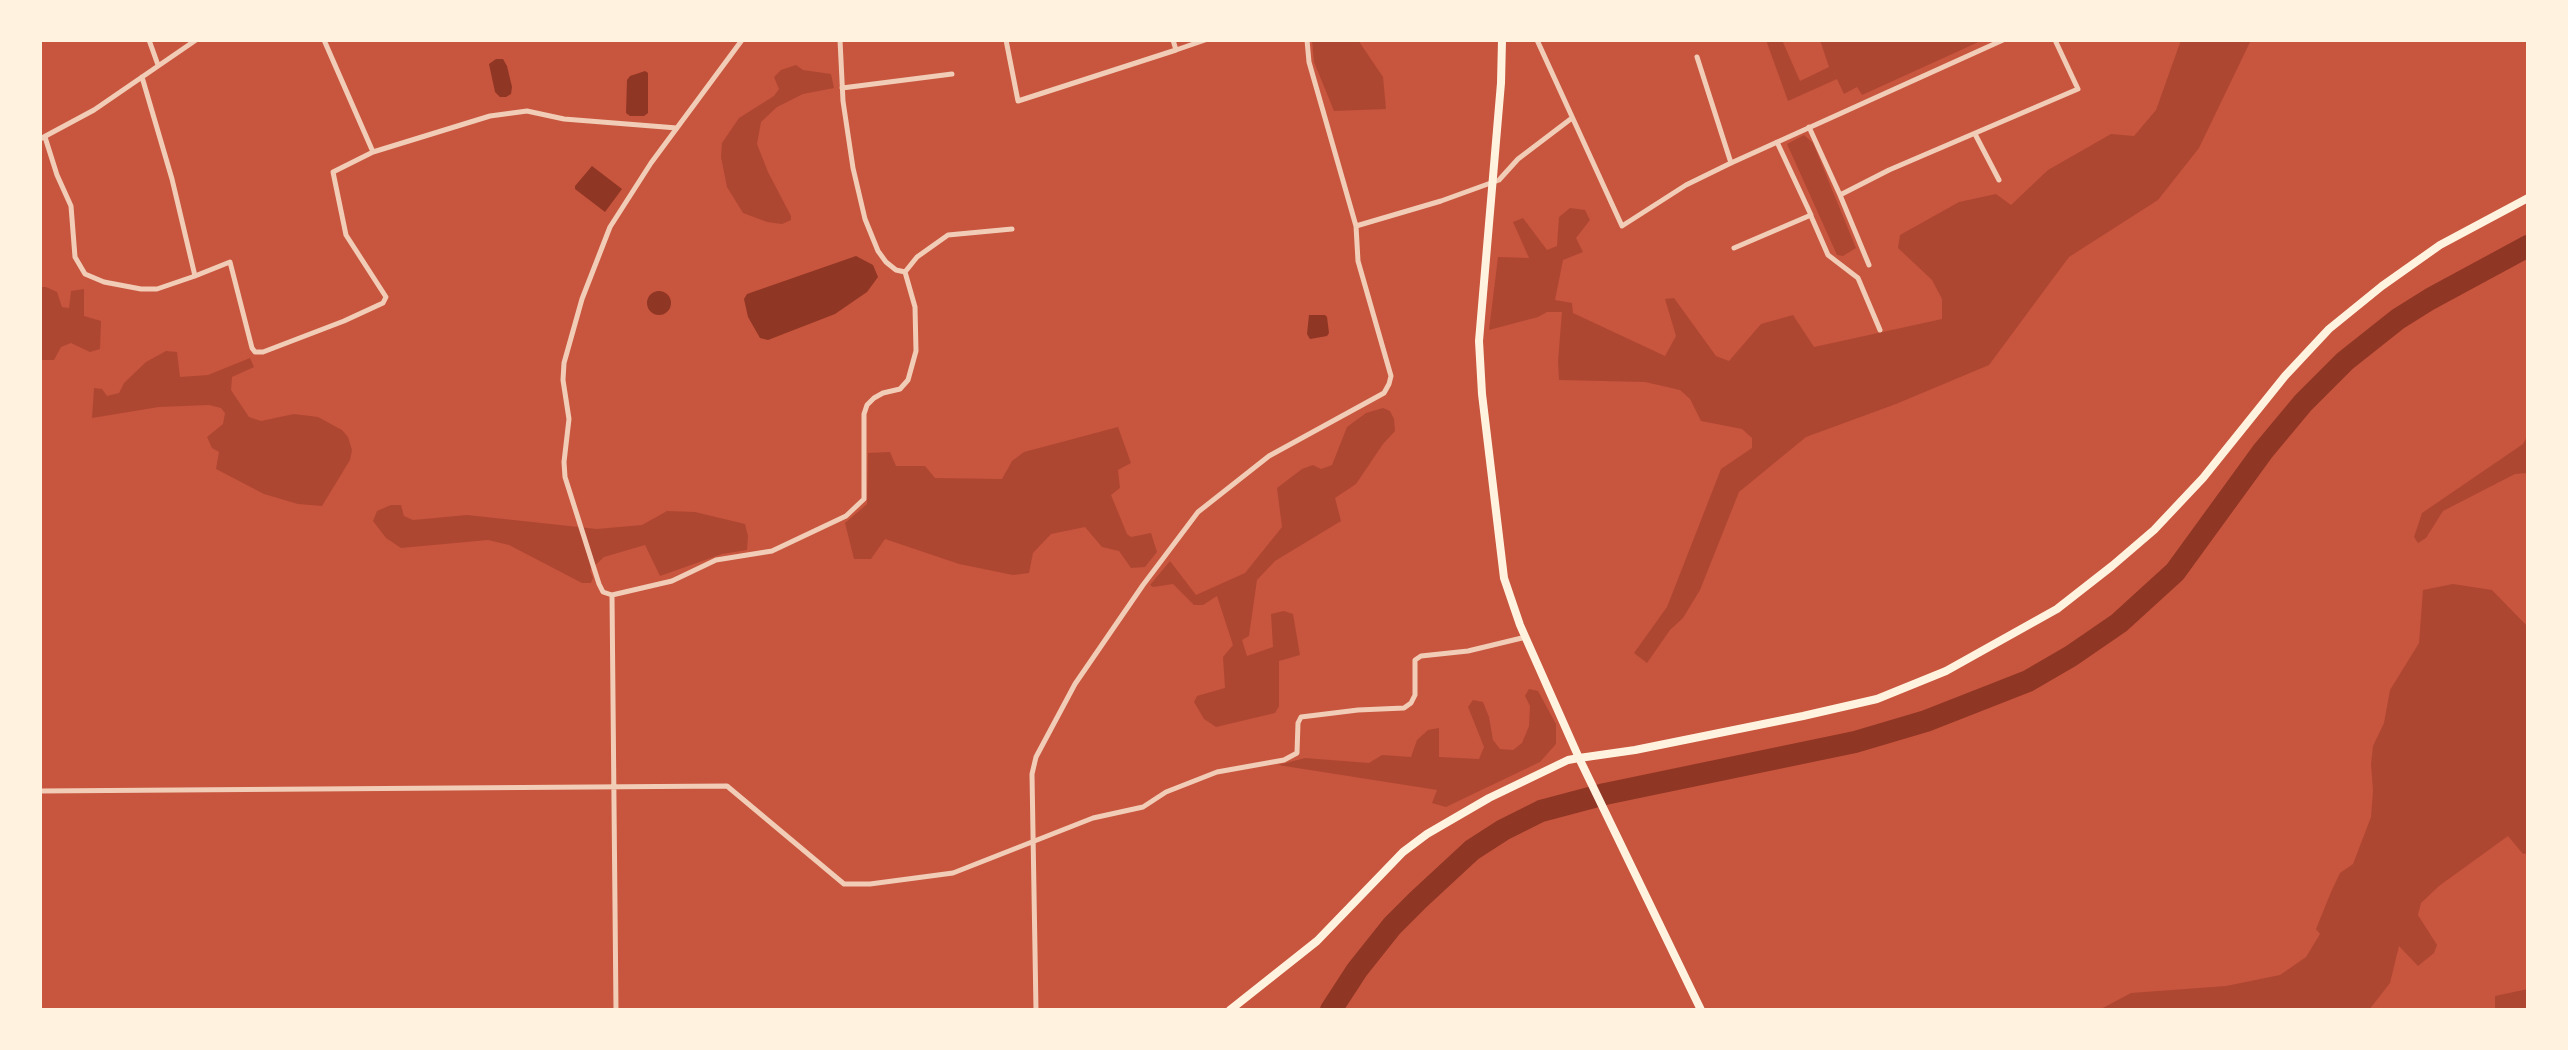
<!DOCTYPE html>
<style>
body{margin:0}
#map{position:relative;width:2568px;height:1050px;overflow:hidden;background:#c8553d;font-family:Arial,sans-serif}
canvas{display:block}
.frame{position:absolute;inset:0;border:42px solid #fff3e0;pointer-events:none}
</style>
<div id="map">
<canvas width="2568" height="1050"></canvas>
<div class="frame"></div>
</div>
<script>
const ctx = document.querySelector('canvas').getContext('2d');
ctx.lineJoin = 'round';
function paint(path, color) {
  ctx.fillStyle = color;
  ctx.fill(path, 'evenodd');
}
function shape(rows) {
  const path = new Path2D();
  for (const r of rows) {
    if (r.length === 3) {
      path.moveTo(r[0] + r[2], r[1]);
      path.arc(r[0], r[1], r[2], 0, 2 * Math.PI);
      continue;
    }
    path.moveTo(r[0], r[1]);
    for (let i = 2; i < r.length; i += 2) path.lineTo(r[i], r[i + 1]);
  }
  return path;
}
function trace(path, color, width, dash) {
  ctx.strokeStyle = color;
  ctx.lineWidth = width;
  ctx.lineCap = dash ? 'butt' : 'round';
  ctx.setLineDash(dash || []);
  ctx.stroke(path);
}
const green = shape([
 [1312,40,1358,40,1383,77,1386,109,1334,111,1314,62],
 [1766,40,1782,40,1800,81,1829,67,1820,40,1983,40,1862,95,1857,87,1844,94,1837,79,1788,101],
 [2181,40,2251,40,2199,148,2158,200,2069,257,1989,365,1896,404,1806,437,1739,492,1700,590,1683,618,1670,630,1647,663,1634,653,1667,607,1721,469,1752,448,1752,438,1742,429,1701,421,1690,399,1680,390,1645,382,1559,380,1558,361,1562,312,1547,312,1538,317,1489,330,1498,257,1529,258,1513,222,1523,218,1547,250,1557,246,1559,217,1570,208,1585,210,1590,220,1576,238,1583,252,1563,260,1555,300,1572,303,1573,313,1665,356,1676,336,1665,299,1674,298,1716,356,1729,361,1761,324,1793,315,1814,347,1942,319,1942,299,1932,280,1898,248,1900,235,1959,202,1996,194,2011,205,2048,170,2111,134,2134,136,2156,110],
 [796,65,803,70,831,74,834,88,803,94,777,107,761,122,757,144,768,172,791,216,791,220,782,224,767,222,743,213,727,187,721,157,722,143,739,118,774,96,779,89,774,77,781,70],
 [1804,135,1813,143,1856,248,1843,256,1837,255,1787,144],
 [40,287,46,287,57,292,62,307,69,308,71,291,84,289,84,316,101,321,100,349,90,352,71,343,61,347,54,360,40,360],
 [166,351,177,352,180,377,208,375,250,358,254,367,232,377,231,390,249,417,261,421,294,414,318,417,342,430,348,437,352,450,350,460,322,506,298,504,264,494,216,469,219,452,212,448,207,437,223,424,225,413,221,408,209,405,159,407,92,418,94,388,102,389,107,396,119,393,124,383,146,362],
 [1383,408,1390,411,1394,419,1395,431,1383,444,1356,484,1335,498,1341,521,1275,561,1257,580,1249,636,1242,640,1247,656,1273,647,1271,614,1284,611,1293,614,1300,655,1279,661,1279,706,1275,713,1216,727,1204,719,1194,702,1197,696,1225,688,1223,657,1233,645,1217,596,1203,605,1194,605,1173,584,1153,587,1150,585,1170,561,1196,595,1245,573,1282,527,1277,488,1302,469,1313,465,1321,469,1332,465,1347,427,1366,413],
 [1118,427,1131,463,1118,470,1120,488,1111,495,1127,534,1131,537,1151,533,1157,552,1145,567,1131,568,1119,551,1102,547,1085,527,1051,534,1033,553,1029,573,1013,575,959,564,885,539,871,559,854,559,845,523,867,504,868,453,890,452,896,466,925,466,935,478,1002,479,1012,461,1024,452],
 [2528,435,2528,473,2515,474,2443,511,2426,538,2418,543,2414,537,2422,513,2523,444],
 [391,505,401,505,404,516,413,520,467,515,597,529,642,525,667,511,695,512,745,524,748,536,747,550,722,554,660,576,645,545,604,557,590,570,593,578,591,583,582,583,509,545,488,540,401,548,386,538,373,521,377,511],
 [2453,584,2492,590,2528,627,2528,853,2523,854,2508,836,2439,886,2421,903,2418,915,2437,945,2434,953,2418,966,2399,946,2390,983,2369,1010,2099,1010,2131,993,2226,986,2280,975,2306,957,2320,934,2316,929,2331,892,2340,873,2353,864,2371,817,2373,791,2371,764,2373,746,2384,723,2390,690,2419,643,2423,590],
 [1529,689,1538,691,1556,724,1556,744,1540,762,1446,807,1432,803,1437,790,1278,765,1305,758,1369,763,1382,755,1411,757,1417,740,1428,730,1439,728,1439,757,1479,759,1484,747,1468,707,1473,700,1483,702,1489,717,1493,740,1500,749,1513,750,1522,743,1529,726,1530,706,1525,696],
 [2528,989,2528,1010,2495,1010,2495,996]
]);
const water = shape([
 [496,59,503,59,507,66,512,87,511,94,506,97,500,97,495,92,489,64],
 [645,71,648,73,648,113,644,116,630,116,626,113,627,80,630,76],
 [592,166,622,189,605,212,575,189,575,186],
 [856,256,873,265,878,277,867,292,835,314,768,340,760,338,748,317,744,299,747,294],
 [659,303,12],
 [1309,315,1325,315,1327,317,1329,333,1327,336,1310,339,1307,334]
]);
const river = shape([
 [1331,1010,1357,970,1392,926,1418,900,1472,850,1503,830,1541,811,1605,794,1855,742,1926,721,2028,681,2071,656,2119,623,2175,572,2263,451,2303,403,2345,361,2398,319,2430,299,2528,246]
]);
const minor = shape([
 [149,40,158,65],
 [324,40,373,152,490,116,527,111,564,119,677,128],
 [1006,40,1018,101,1176,50,1173,40],
 [1537,40,1622,226,1686,185,1731,163,2003,40],
 [1176,50,1205,40],
 [1697,57,1731,163],
 [142,77,172,179,195,276,230,262,252,348,255,352,263,352,344,321,383,303,386,297,346,235,333,172,373,152],
 [842,88,952,74],
 [1809,127,1840,195,1889,170,2078,89,2055,40],
 [1975,134,1999,180],
 [45,137,57,175,71,206,75,257,85,274,104,282,141,289,157,289,195,276],
 [40,139,94,110,196,40],
 [1840,195,1869,265],
 [1811,216,1828,255,1858,278,1880,330],
 [1356,226,1441,201,1499,180,1518,159,1572,118],
 [1734,248,1811,215,1777,142],
 [905,272,917,257,948,235,1012,229],
 [612,595,672,581,716,560,772,551,846,516,864,499,864,414,867,405,874,398,883,393,900,389,908,380,916,351,915,307,905,272,896,270,886,262,878,251,865,219,853,168,843,101,840,40],
 [612,595,603,592,599,584,565,477,564,462,569,419,563,380,564,363,582,299,610,227,651,163,742,40],
 [612,595,616,1010],
 [40,791,727,786,844,884,870,884,953,873,1093,818,1143,807,1166,792,1217,772,1284,760,1297,753,1298,723,1301,717,1358,710,1404,708,1411,703,1415,695,1415,660,1421,656,1468,651,1526,637],
 [1036,1010,1032,774,1036,757,1075,684,1143,585,1198,512,1269,456,1384,393,1389,384,1391,376,1358,261,1356,226,1309,62,1307,40]
]);
const secondary = shape([
 [1230,1010,1317,941,1403,852,1427,834,1489,798,1568,760,1579,758]
]);
const primary = shape([
 [1502,40,1501,83,1479,341,1482,394,1504,578,1520,625,1579,758,1701,1010],
 [1579,758,1635,750,1803,716,1877,699,1946,671,2057,609,2112,566,2154,530,2203,478,2285,376,2329,329,2382,286,2440,245,2528,198]
]);
paint(green, '#ae4732');
paint(water, '#8f3625');
trace(river, '#8f3625', 22);
trace(minor, '#f1ccb7', 5);
trace(secondary, '#fff3e0', 8);
trace(primary, '#fff3e0', 8);
</script>
